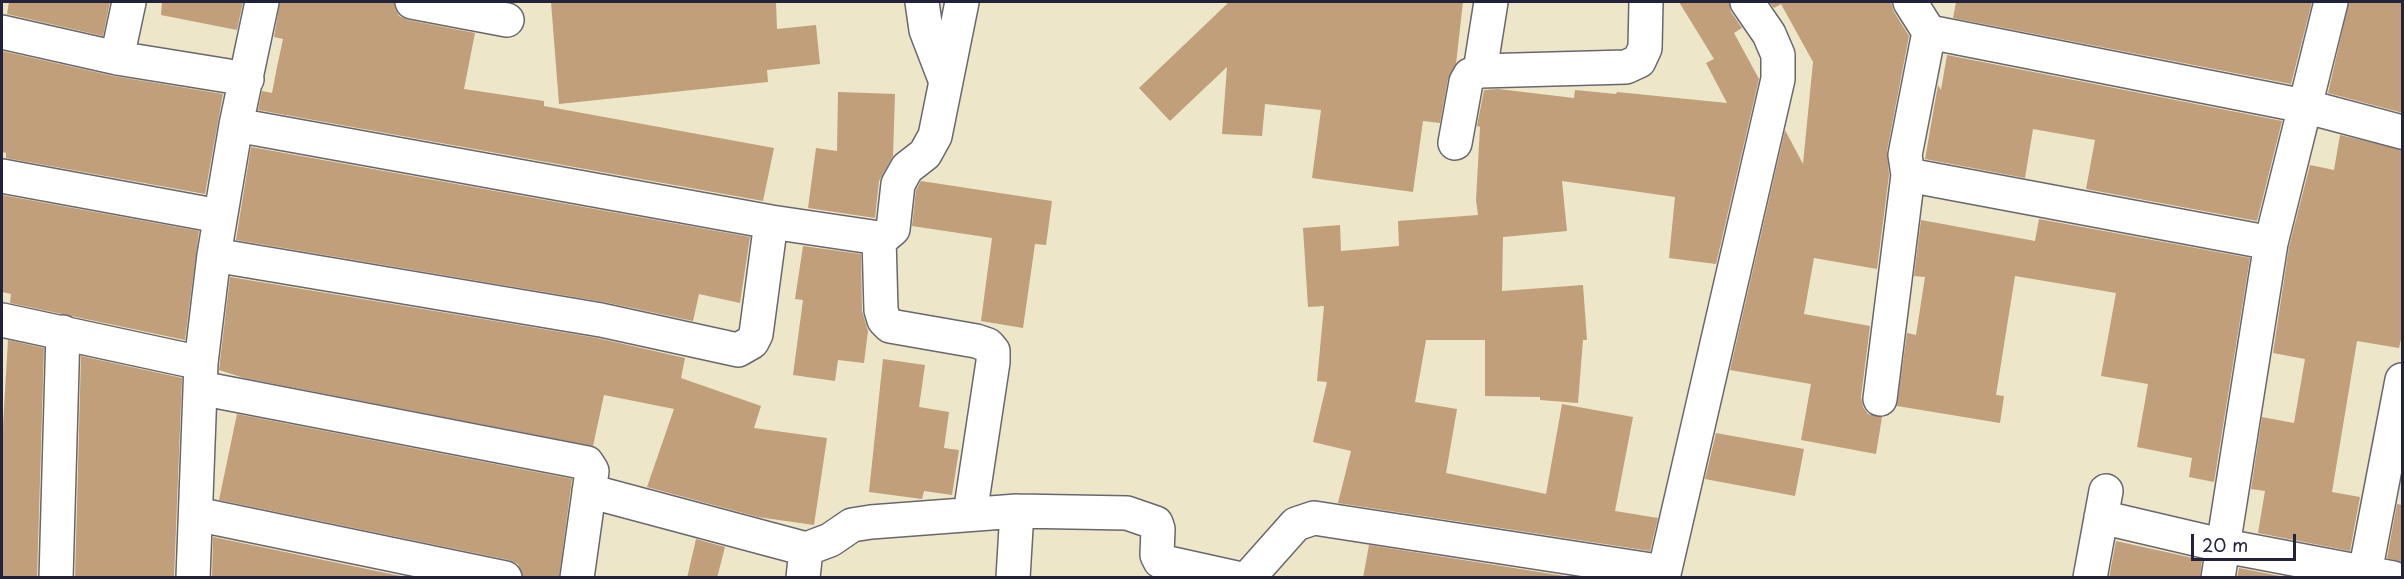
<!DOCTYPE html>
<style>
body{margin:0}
#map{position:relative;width:2404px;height:579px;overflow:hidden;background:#ede6c9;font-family:"Playpen Sans",sans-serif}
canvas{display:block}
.frame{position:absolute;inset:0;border:3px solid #22223b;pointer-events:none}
.scale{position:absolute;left:2191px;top:534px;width:105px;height:27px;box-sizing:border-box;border:3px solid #22223b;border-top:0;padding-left:8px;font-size:18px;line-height:21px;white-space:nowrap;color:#22223b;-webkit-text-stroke:4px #fff;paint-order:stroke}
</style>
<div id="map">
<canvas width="2404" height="579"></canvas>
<div class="frame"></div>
<div class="scale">20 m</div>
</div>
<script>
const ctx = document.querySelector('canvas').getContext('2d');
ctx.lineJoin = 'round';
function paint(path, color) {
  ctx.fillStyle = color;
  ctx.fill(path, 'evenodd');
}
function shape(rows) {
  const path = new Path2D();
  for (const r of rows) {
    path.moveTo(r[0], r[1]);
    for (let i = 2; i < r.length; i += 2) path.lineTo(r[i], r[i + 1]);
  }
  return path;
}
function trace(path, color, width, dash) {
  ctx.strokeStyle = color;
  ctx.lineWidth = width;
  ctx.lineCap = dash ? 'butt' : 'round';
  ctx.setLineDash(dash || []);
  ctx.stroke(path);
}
const building = shape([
 [9,2,110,2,103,36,7,14],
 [162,2,243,2,237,30,161,15],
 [280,2,394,2,395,9,399,16,408,20,475,33,464,89,544,101,544,106,774,148,763,201,258,110,262,91,272,93,277,67,283,39,274,37],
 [551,2,776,2,777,29,816,25,820,64,767,70,768,82,559,104],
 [1229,2,1463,2,1456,64,1448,79,1440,123,1423,121,1413,192,1312,178,1321,110,1265,104,1262,136,1222,134,1227,67,1170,121,1139,88],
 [1679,2,1729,2,1731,12,1742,28,1734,33,1759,79,1716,264,1669,258,1675,197,1562,181,1567,231,1503,237,1502,291,1583,285,1587,340,1583,340,1578,403,1540,400,1540,397,1485,396,1485,340,1426,340,1415,402,1457,409,1446,473,1546,494,1562,404,1633,417,1615,511,1658,518,1650,551,1338,503,1351,451,1313,442,1327,382,1317,381,1324,306,1308,307,1303,228,1340,225,1341,251,1399,246,1398,221,1478,215,1476,200,1480,127,1477,126,1484,90,1498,89,1574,98,1575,90,1616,94,1617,92,1727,103,1706,63,1714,59],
 [1769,2,1891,2,1894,12,1909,36,1887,151,1889,175,1877,269,1814,258,1804,314,1870,326,1861,397,1863,407,1868,414,1882,417,1876,454,1801,440,1811,384,1730,370,1785,130,1803,164,1813,62,1781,4,1774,8],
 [1956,2,2312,2,2291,84,1953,18],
 [2349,2,2403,2,2403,113,2328,93],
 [2,51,113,76,223,94,205,194,6,158,6,153,2,152],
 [1947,55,2282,121,2257,221,2086,189,2095,140,2033,129,2025,178,1925,159,1938,85,1941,90],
 [838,92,895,94,893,156,879,181,875,218,808,208,816,148,837,151],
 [2340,135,2403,150,2403,331,2399,348,2357,341,2332,492,2360,497,2350,551,2258,533,2265,491,2251,489,2262,417,2294,423,2305,359,2273,353,2289,247,2310,165,2334,170],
 [251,147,750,237,740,303,699,294,693,321,604,302,236,240],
 [921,181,1052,201,1046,245,1035,244,1023,328,981,321,992,238,912,226,916,190],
 [2,195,199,231,185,340,10,303,11,294,2,292],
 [2039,219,2250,258,2214,482,2189,477,2192,458,2137,447,2148,384,2101,376,2116,293,2015,276,1996,395,2004,396,2000,423,1897,406,1907,333,1916,335,1925,277,1914,276,1921,220,2035,241],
 [803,246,861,254,862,311,868,331,864,363,838,360,835,381,793,375,803,300,795,299],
 [230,277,597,338,685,358,681,378,761,406,754,428,827,438,814,525,758,517,647,487,674,409,604,395,593,446,244,378,219,370],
 [8,340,44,348,37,578,2,578,2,443],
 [81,356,182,378,174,578,75,578],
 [883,359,925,365,919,407,949,412,944,448,959,450,952,495,924,491,922,499,869,492],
 [237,414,572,479,559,578,523,578,518,564,509,560,219,500],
 [1716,433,1804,449,1795,496,1705,479],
 [2397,504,2403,505,2402,562,2387,558],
 [213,537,410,578,212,578],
 [696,539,725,547,717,578,687,578],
 [2116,541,2202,560,2200,578,2109,578],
 [1369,545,1577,578,1363,578],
 [2239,568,2290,578,2237,578]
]);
const minor = shape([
 [412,2,507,20],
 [922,2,926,30,946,82],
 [1910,2,1929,32,2304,106,2402,132],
 [2,32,117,58,247,79],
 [1929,32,1905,155,1908,175,2271,243],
 [117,58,129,2],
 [1480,71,1491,2],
 [236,125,771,222,879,238,886,235,893,229,898,184,907,168,925,154,935,136,962,2],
 [1455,143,1466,82,1470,75,1480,71,1626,67,1639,61,1645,48,1646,2],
 [2,176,219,216],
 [879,238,881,310,884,320,890,326,976,341,988,345,993,351,993,362,970,514],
 [214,255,601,320,738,350,752,342,756,334,771,222],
 [2,320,201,363],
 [200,388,587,463,592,471,577,578],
 [1880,399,1908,175],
 [589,491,806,549,830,540,852,525,871,522,1017,511,1127,513,1156,523,1158,529,1157,555,1160,561,1237,578],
 [196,514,505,578],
 [2101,517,2225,546,2393,578],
 [56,578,63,332],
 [193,578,201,363,214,255,236,125,262,2],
 [803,578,806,549],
 [1013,578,1017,511],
 [1248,578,1296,524,1314,518,1664,572],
 [1663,578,1778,79,1778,55,1769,34,1747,2],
 [2090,578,2106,491],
 [2218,578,2271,243,2331,2],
 [2364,578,2402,380]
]);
paint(building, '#c09f7a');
trace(minor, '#69676d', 36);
trace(minor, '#fff', 33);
</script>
